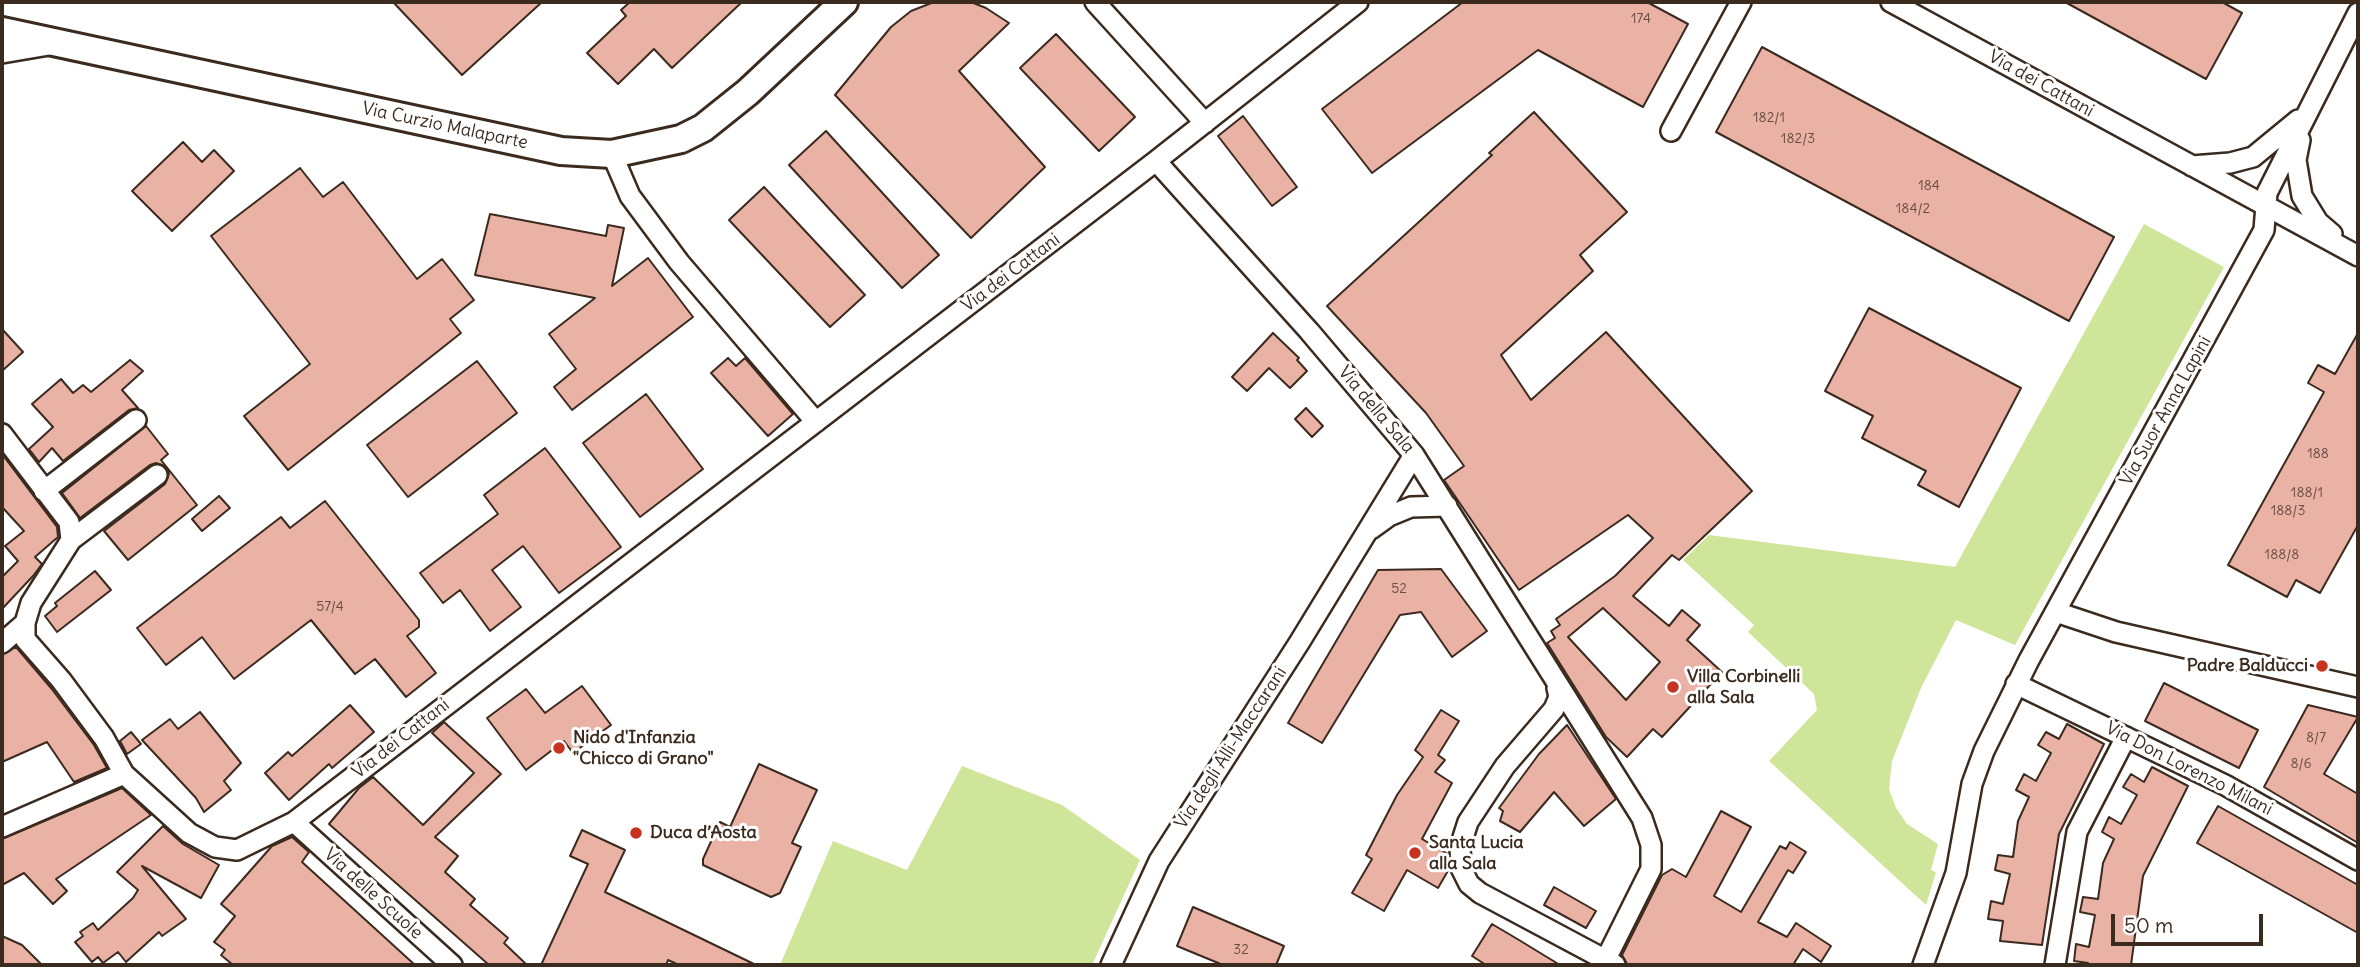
<!DOCTYPE html>
<meta charset="utf-8">
<style>
body{margin:0}
#map{position:relative;width:2360px;height:967px;overflow:hidden;background:#fff;font-family:Delius,sans-serif}
canvas{display:block}
.frame{position:absolute;inset:0;border:4px solid #3b2a1e;pointer-events:none}
.scale{position:absolute;left:2111px;top:914px;width:152px;height:32px;box-sizing:border-box;border:4px solid #3b2a1e;border-top:0;padding-left:9px;font-size:21px;line-height:24px;white-space:nowrap;color:#3b2a1e;-webkit-text-stroke:5px #fff;paint-order:stroke}
</style>
<div id="map">
<canvas width="2360" height="967"></canvas>
<div class="frame"></div>
<div class="scale">50 m</div>
</div>
<script>
const ctx = document.querySelector('canvas').getContext('2d');
ctx.lineJoin = 'round';
function paint(path, color) {
  ctx.fillStyle = color;
  ctx.fill(path, 'evenodd');
}
function shape(rows) {
  const path = new Path2D();
  for (const r of rows) {
    path.moveTo(r[0], r[1]);
    for (let i = 2; i < r.length; i += 2) path.lineTo(r[i], r[i + 1]);
  }
  return path;
}
function trace(path, color, width, dash) {
  ctx.strokeStyle = color;
  ctx.lineWidth = width;
  ctx.lineCap = dash ? 'butt' : 'round';
  ctx.setLineDash(dash || []);
  ctx.stroke(path);
}
function label(font, color, halo, rows, align = 'center') {
  ctx.font = font + ' Delius,sans-serif';
  ctx.lineWidth = 6;
  ctx.setLineDash([]);
  ctx.textBaseline = 'middle';
  ctx.strokeStyle = halo;
  ctx.fillStyle = color;
  for (const [text, x, y, turn = 0] of rows) {
    ctx.save();
    ctx.translate(x, y);
    ctx.rotate((+turn || 0) * Math.PI / 180);
    ctx.textAlign = isNaN(turn) ? turn : align;
    if (halo) ctx.strokeText(text, 0, 0);
    ctx.fillText(text, 0, 0);
    ctx.restore();
  }
}
const green = shape([
 [2144,224,2224,267,2015,645,1956,620,1921,688,1892,761,1889,789,1896,808,1907,824,1938,844,1931,870,1936,872,1926,905,1769,761,1817,710,1814,694,1748,632,1754,625,1683,560,1709,535,1955,567],
 [962,766,1062,805,1140,860,1092,965,780,965,833,841,907,870]
]);
const building = shape([
 [393,2,542,2,462,75,393,2],
 [630,2,742,2,672,68,654,49,618,84,587,53,626,16,621,10,630,2],
 [934,2,971,2,986,8,1009,23,959,71,1045,167,971,238,835,95,891,27,911,11,934,2],
 [1463,2,1647,2,1688,24,1643,107,1538,50,1372,173,1322,109,1463,2],
 [2065,2,2222,2,2242,13,2206,79,2065,2],
 [1056,34,1135,117,1099,151,1020,68,1056,34],
 [1762,47,2114,237,2069,321,1716,132,1762,47],
 [1534,112,1627,212,1580,255,1593,271,1501,355,1531,400,1606,332,1752,491,1679,560,1672,555,1633,596,1669,626,1682,610,1700,625,1687,640,1722,672,1662,737,1653,729,1627,757,1606,737,1547,643,1555,638,1551,631,1560,625,1556,619,1615,576,1653,538,1628,515,1519,590,1444,480,1464,466,1426,413,1327,306,1492,155,1489,153,1534,112],
 [1603,608,1660,662,1626,700,1568,637,1603,608],
 [1243,116,1297,187,1272,206,1218,136,1243,116],
 [826,131,939,255,902,288,789,165,826,131],
 [183,142,202,162,214,150,234,171,172,231,132,191,183,142],
 [300,168,323,197,343,182,417,279,442,259,474,300,450,319,461,333,288,470,244,416,310,364,211,236,300,168],
 [764,187,865,295,830,327,729,220,764,187],
 [490,214,606,236,608,225,624,228,612,286,648,258,693,317,572,410,554,387,576,369,549,334,595,298,475,275,490,214],
 [1869,308,2021,388,1959,507,1918,485,1926,471,1862,438,1873,416,1825,391,1869,308],
 [2,329,23,352,2,371,2,329],
 [1273,333,1299,358,1297,360,1307,371,1290,388,1269,368,1247,391,1232,377,1273,333],
 [2358,333,2358,525,2320,593,2296,580,2287,597,2228,565,2324,392,2308,383,2318,365,2335,374,2358,333],
 [728,358,736,366,745,358,793,414,768,436,711,373,728,358],
 [130,360,143,371,122,390,138,408,129,410,63,461,52,448,39,462,29,449,53,427,32,404,61,379,73,393,83,385,91,392,130,360],
 [477,361,517,413,408,497,367,445,477,361],
 [646,394,703,469,640,517,583,443,646,394],
 [1306,408,1323,426,1312,437,1295,419,1306,408],
 [146,426,168,454,161,460,197,505,128,560,104,531,165,484,169,474,166,467,156,463,150,465,80,518,62,493,146,426],
 [545,448,621,547,559,593,523,546,492,570,521,607,490,631,460,590,443,603,420,573,498,514,484,495,545,448],
 [2,454,57,527,58,537,35,557,42,564,33,576,2,609,2,577,18,561,5,546,24,531,2,507,2,454],
 [219,496,230,508,202,531,192,519,219,496],
 [325,501,419,620,419,627,407,636,436,673,406,697,375,659,355,674,311,620,234,679,202,637,166,665,137,628,281,517,290,528,325,501],
 [1441,569,1487,631,1452,657,1421,612,1400,615,1322,743,1288,723,1378,570,1441,569],
 [95,571,111,590,57,632,45,616,57,606,55,603,95,571],
 [16,647,51,688,94,745,107,768,74,782,47,742,2,762,2,655,16,647],
 [2164,683,2258,730,2239,768,2145,721,2164,683],
 [582,686,611,725,573,753,564,741,526,770,487,718,526,689,545,713,582,686],
 [350,705,374,732,332,768,329,764,289,800,265,773,288,752,292,756,350,705],
 [2308,705,2358,717,2324,774,2358,794,2358,843,2264,787,2308,705],
 [1441,710,1459,721,1438,755,1445,760,1435,772,1452,783,1422,839,1448,854,1449,869,1438,888,1407,870,1384,911,1352,893,1372,859,1366,855,1397,795,1423,757,1415,750,1441,710],
 [200,712,241,763,224,781,231,790,204,812,196,798,142,740,170,719,178,729,200,712],
 [444,722,501,774,435,837,458,856,445,872,475,899,470,905,508,938,504,943,527,965,489,965,329,824,359,788,373,777,423,825,474,773,432,733,444,722],
 [2067,724,2104,744,2059,834,2042,945,2000,941,2003,921,1988,919,1991,901,2003,904,2010,874,1995,870,1998,855,2013,857,2018,821,2029,797,2016,790,2024,774,2036,781,2051,753,2038,745,2046,732,2059,739,2067,724],
 [1567,725,1616,799,1584,826,1554,792,1520,832,1500,821,1503,811,1499,808,1539,754,1567,725],
 [131,732,141,744,127,754,120,741,131,732],
 [759,764,817,790,792,843,801,847,780,893,771,897,703,865,703,859,720,822,730,827,759,764],
 [2152,767,2188,786,2143,876,2131,965,2088,965,2088,963,2074,961,2076,944,2089,947,2095,915,2080,912,2083,897,2098,899,2103,863,2114,839,2102,832,2109,817,2121,824,2137,795,2123,787,2131,774,2144,782,2152,767],
 [122,788,151,815,56,879,67,891,53,904,24,873,2,885,2,839,122,788],
 [2218,806,2358,885,2358,933,2197,843,2218,806],
 [1721,811,1751,827,1714,896,1741,912,1780,846,1786,849,1790,842,1806,852,1793,873,1788,870,1758,922,1787,937,1796,923,1831,946,1821,962,1803,949,1793,965,1627,964,1622,955,1662,875,1672,869,1686,877,1721,811],
 [163,826,183,844,219,865,201,898,142,866,186,919,162,936,159,932,126,962,118,952,103,963,98,957,92,962,75,942,83,936,80,932,93,923,98,930,133,898,138,890,117,872,163,826],
 [582,830,625,850,605,892,756,965,679,965,668,960,666,965,541,965,588,864,570,856,582,830],
 [292,837,309,852,302,862,415,965,233,965,221,955,225,950,214,942,235,916,221,904,272,846,292,837],
 [1554,887,1596,911,1586,928,1544,905,1554,887],
 [1193,907,1284,946,1276,965,1223,965,1177,946,1193,907],
 [1492,924,1519,940,1560,965,1486,965,1472,956,1492,924],
 [2,936,22,945,42,965,2,965,2,936]
]);
const street = shape([
 [1095,2,1205,123],
 [1891,2,2358,256],
 [2,53,49,45],
 [1671,131,1741,2],
 [2300,140,2296,160,2302,196,2318,222,2332,234],
 [612,154,630,196,679,262,816,422],
 [1156,161,1309,331,1414,455,1642,818,1651,845,1651,869,1603,965],
 [2192,166,2230,163,2253,157,2298,120],
 [2,434,69,522,71,540,31,603,25,623,25,639,61,680,104,738,124,774,189,833,215,847,237,850,294,822,1156,161,1358,2],
 [44,491,136,420],
 [1371,529,1389,516,1411,507,1447,506],
 [71,540,157,475],
 [2056,612,2116,632,2358,687],
 [2,643,25,623],
 [2016,684,2225,785,2358,860],
 [1557,688,1559,697,1554,709,1505,766,1468,822,1460,847,1461,868,1469,884,1480,893,1615,965],
 [294,822,452,965],
 [2,827,124,774],
 [1111,965,1159,861,1299,643,1414,455],
 [1923,965,1956,873,1972,784,1984,751,2029,660,2264,230,2267,193,2358,13],
 [2055,965,2077,832,2126,737]
]);
const secondary = shape([
 [2,31,561,151,612,154,681,139,703,128,748,92,844,2]
]);
const markers = [
 [2322,666,7,"#c8321e"],
 [1673,687,7,"#c8321e"],
 [559,748,7,"#c8321e"],
 [636,833,7,"#c8321e"],
 [1415,853,7,"#c8321e"]
];
const numberNames = [
 ["174",1641,19],
 ["182/1",1769,118],
 ["182/3",1798,139],
 ["184",1929,186],
 ["184/2",1913,209],
 ["188",2318,454],
 ["188/1",2307,493],
 ["188/3",2288,511],
 ["188/8",2282,555],
 ["52",1399,589],
 ["57/4",330,607],
 ["8/7",2316,738],
 ["8/6",2301,764],
 ["32",1241,950]
];
const streetNames = [
 ["Via dei Cattani",2041,84,29],
 ["Via Curzio Malaparte",445,126,12],
 ["Via dei Cattani",1011,273,-37],
 ["Via della Sala",1376,410,50],
 ["Via Suor Anna Lapini",2166,411,-61],
 ["Via dei Cattani",401,739,-38],
 ["Via degli Alli-Maccarani",1231,748,-57],
 ["Via Don Lorenzo Milani",2189,769,27],
 ["Via delle Scuole",373,894,42]
];
const poiNames = [
 ["Padre Balducci",2308,666,"right"],
 ["Villa Corbinelli",1687,677],
 ["alla Sala",1687,698],
 ["Nido d'Infanzia",573,738],
 ["\"Chicco di Grano\"",573,759],
 ["Duca d’Aosta",650,833],
 ["Santa Lucia",1429,843],
 ["alla Sala",1429,864]
];
paint(green, '#cee59a');
paint(building, '#eab1a5');
trace(building, '#3b2a1e', 2);
trace(street, '#3b2a1e', 24);
trace(secondary, '#3b2a1e', 32);
trace(street, '#fff', 19);
trace(secondary, '#fff', 26);
for (const [x, y, r, color] of markers) {
  const dot = new Path2D();
  dot.arc(x, y, r, 0, 2 * Math.PI);
  ctx.fillStyle = color;
  ctx.fill(dot);
  trace(dot, '#fff', 2.5);
}
label('14px', '#674c40', null, numberNames);
label('18px', '#3b2a1e', '#fff', streetNames);
label('bold 18px', '#3b2a1e', '#fff', poiNames, 'left');
</script>
